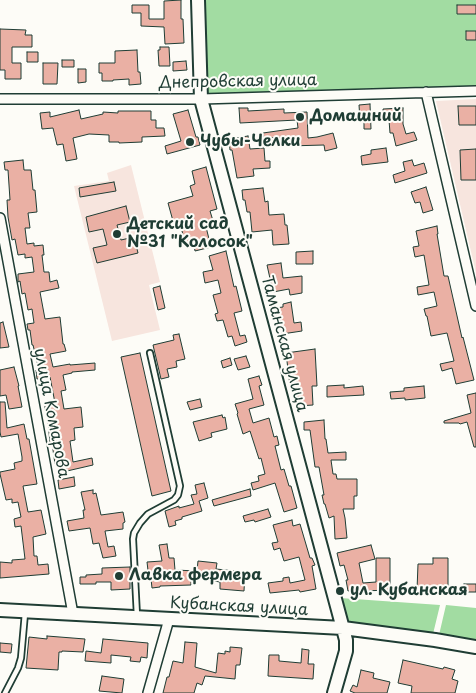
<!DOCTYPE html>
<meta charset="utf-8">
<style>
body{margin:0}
canvas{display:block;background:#fdfcf7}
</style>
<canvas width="476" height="693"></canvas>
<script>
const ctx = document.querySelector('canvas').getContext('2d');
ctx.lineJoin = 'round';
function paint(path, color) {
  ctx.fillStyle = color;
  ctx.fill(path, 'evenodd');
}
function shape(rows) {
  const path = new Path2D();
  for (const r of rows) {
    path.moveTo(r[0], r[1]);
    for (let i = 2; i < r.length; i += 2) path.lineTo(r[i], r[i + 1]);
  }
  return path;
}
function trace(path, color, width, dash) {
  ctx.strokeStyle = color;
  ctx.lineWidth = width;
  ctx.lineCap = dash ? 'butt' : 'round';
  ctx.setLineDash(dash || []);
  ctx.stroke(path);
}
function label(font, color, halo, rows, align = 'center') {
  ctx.font = font + ' "Playpen Sans",sans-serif';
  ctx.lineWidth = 4;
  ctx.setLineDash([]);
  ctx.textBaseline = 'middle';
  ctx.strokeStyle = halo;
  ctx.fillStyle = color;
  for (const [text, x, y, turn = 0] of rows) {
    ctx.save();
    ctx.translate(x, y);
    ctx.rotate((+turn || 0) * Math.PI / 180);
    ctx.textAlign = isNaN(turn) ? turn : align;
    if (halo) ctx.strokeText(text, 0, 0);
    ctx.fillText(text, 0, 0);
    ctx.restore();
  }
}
const built = shape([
 [476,99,476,273,436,101],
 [131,165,160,282,149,285,160,330,112,341,74,186,109,181,107,173]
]);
const green = shape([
 [205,0,476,0,476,88,208,96],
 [340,598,440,605,433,634,347,622],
 [446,605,476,608,476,641,439,635]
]);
const building = shape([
 [181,0,181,19,183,19,184,43,165,44,164,27,141,26,141,13,132,13,132,5,149,5,149,19,164,19,164,1,181,0],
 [457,5,476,5,476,14,457,14,457,5],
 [0,29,26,30,25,35,32,35,32,47,12,47,12,63,21,63,21,79,5,79,5,70,0,70,0,29],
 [466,31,476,31,476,40,466,40,466,31],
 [160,47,169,47,170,66,159,66,158,50,160,50,160,47],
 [137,50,138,72,140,72,141,84,129,85,129,79,113,80,113,81,102,81,102,73,99,73,99,63,115,63,115,51,137,50],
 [27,52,38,52,38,62,27,62,27,52],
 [62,60,74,60,74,67,62,67,62,60],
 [186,61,187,70,173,71,173,62,186,61],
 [43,63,58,63,57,84,43,84,43,63],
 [78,69,86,69,86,82,78,83,78,69],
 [370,104,371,129,364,129,364,120,360,120,359,105,370,104],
 [458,106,476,106,476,125,459,125,458,106],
 [239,108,248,108,248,111,284,109,284,113,307,112,308,138,317,137,333,133,337,148,325,151,324,145,288,146,287,137,264,138,263,133,298,128,297,120,240,123,239,108],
 [403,108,403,124,406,134,414,132,417,140,396,146,393,133,390,133,389,120,384,120,383,109,403,108],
 [79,110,81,119,103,114,103,112,118,113,118,111,151,111,151,120,156,120,156,128,164,128,165,136,142,137,142,142,119,143,119,142,109,142,109,135,89,134,73,138,77,159,66,161,63,144,57,145,53,128,42,129,40,113,50,112,50,117,79,110],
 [188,110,196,137,198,137,200,145,167,154,165,146,181,141,173,114,188,110],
 [248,136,250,149,264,148,265,161,270,161,270,168,253,169,254,176,237,178,232,150,230,150,229,139,248,136],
 [386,148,388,162,362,165,361,156,371,154,371,150,386,148],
 [476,149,476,180,461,180,460,150,476,149],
 [23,160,24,170,31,170,33,190,35,190,37,212,28,213,30,228,25,228,27,244,34,243,34,246,43,245,44,255,42,255,44,272,49,272,50,282,57,280,59,288,40,292,45,319,60,317,63,344,64,344,66,351,50,354,53,367,70,364,70,365,95,363,95,370,72,372,72,373,63,375,66,390,61,391,64,409,81,407,83,427,74,428,75,440,70,441,73,462,92,458,93,465,67,471,65,463,55,464,52,443,50,443,47,411,45,411,45,404,55,403,50,377,37,379,36,370,39,370,33,345,32,345,30,330,28,330,27,324,34,323,32,309,28,310,25,293,22,294,20,281,18,282,18,274,34,272,32,257,25,258,25,254,18,255,15,239,12,240,8,217,7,200,10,200,8,170,5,170,4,162,23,160],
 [412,160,414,166,424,163,427,173,395,183,393,175,405,171,403,162,412,160],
 [206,167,217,209,210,211,214,224,206,227,211,247,195,251,194,245,186,247,179,219,173,221,168,203,193,196,190,186,195,184,192,171,206,167],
 [114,182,116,191,80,197,79,188,114,182],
 [426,187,433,210,423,213,420,202,415,203,411,192,426,187],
 [263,188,265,202,268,201,269,215,284,214,285,225,287,225,289,244,273,245,272,230,252,232,250,212,247,212,245,200,243,200,242,190,263,188],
 [126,206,130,222,117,225,121,240,134,237,138,253,97,263,93,248,107,245,103,229,89,232,86,217,126,206],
 [437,226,438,234,437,234,444,276,448,276,462,338,463,337,474,380,456,384,452,368,442,371,440,364,454,361,447,333,431,336,427,316,426,316,424,309,437,306,434,292,418,295,417,287,429,285,424,255,415,257,413,247,419,246,416,231,437,226],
 [226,251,234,287,236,286,242,311,234,313,240,336,245,335,247,342,235,346,232,336,228,337,223,320,217,321,215,314,218,313,213,295,221,293,218,280,205,283,203,272,213,270,209,256,226,251],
 [313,251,313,264,296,264,296,252,313,251],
 [281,263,283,278,302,276,302,293,290,295,289,289,273,292,267,265,281,263],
 [160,286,165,308,158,310,153,288,160,286],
 [291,302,294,323,301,322,302,331,282,334,280,318,276,318,275,308,283,307,283,304,291,302],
 [3,322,9,347,0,348,0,323,3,322],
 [179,334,185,359,176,361,177,367,167,369,169,377,161,379,153,345,174,340,173,335,179,334],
 [315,349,317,386,312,386,313,405,298,406,296,385,290,386,286,353,315,349],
 [140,353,171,491,152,496,121,357,140,353],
 [246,356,250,367,238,370,234,359,246,356],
 [230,358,232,365,223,368,221,361,230,358],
 [14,367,19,386,18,386,22,407,9,409,6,395,0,396,0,370,14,367],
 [259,376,262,385,259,386,264,405,249,409,253,423,269,418,274,437,277,436,279,445,275,446,281,470,284,469,289,486,291,486,297,508,284,512,275,483,253,490,251,483,259,481,258,476,265,474,261,458,259,459,250,431,243,434,237,414,238,413,235,404,253,399,248,379,259,376],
 [344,385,344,388,363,386,364,395,327,397,327,386,344,385],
 [424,386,425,398,405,400,405,398,391,399,390,392,404,391,404,388,424,386],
 [476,393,476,447,474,447,467,422,460,424,459,423,444,423,444,421,471,413,467,395,476,393],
 [200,399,202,407,190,410,187,402,200,399],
 [0,402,5,402,7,428,24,424,27,439,29,439,37,484,23,486,28,512,41,510,46,534,33,537,34,556,37,556,38,565,48,564,49,574,0,578,0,562,12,563,12,560,25,559,21,526,15,527,14,519,21,517,18,502,12,503,12,499,6,500,0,474,0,472,15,469,14,463,22,461,22,457,18,434,1,437,0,432,0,402],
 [222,415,223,418,225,417,227,429,211,433,212,437,199,441,193,422,222,415],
 [324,420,325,439,326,439,328,453,346,452,346,460,331,460,333,474,336,474,337,479,357,479,357,496,354,496,354,509,343,509,345,518,347,538,335,539,334,516,329,518,325,504,324,504,322,495,324,495,319,467,315,467,310,430,304,430,304,422,324,420],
 [74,477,75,486,59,489,58,480,74,477],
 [204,483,208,498,199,501,202,511,182,517,182,519,175,521,176,525,169,527,165,511,179,506,179,508,194,504,191,495,197,494,195,485,204,483],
 [250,489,251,496,214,506,212,500,250,489],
 [93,490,93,494,96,493,101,515,123,512,125,522,123,523,123,529,105,531,108,547,114,546,116,556,103,558,99,543,93,544,90,528,69,531,67,521,84,518,83,510,85,510,81,492,93,490],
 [268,509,271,517,255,522,254,520,245,522,243,516,268,509],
 [292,520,293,526,300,524,310,558,312,558,315,565,312,566,316,589,300,592,299,590,270,593,268,583,283,581,283,578,289,577,290,583,305,580,299,557,284,561,280,548,274,550,272,543,278,542,273,525,292,520],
 [167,544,169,558,174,558,175,570,197,571,198,561,217,563,216,569,245,572,244,591,220,589,220,582,191,577,191,585,160,586,160,587,152,588,151,579,149,579,147,562,162,561,159,545,167,544],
 [371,545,375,559,359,563,363,583,376,582,376,558,390,558,390,590,362,591,362,588,348,591,346,580,348,580,344,565,340,566,337,553,371,545],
 [433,558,448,558,448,588,417,590,418,564,433,564,433,558],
 [130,567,130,589,111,590,111,582,96,582,96,584,80,584,80,577,86,577,86,575,102,574,102,568,130,567],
 [464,584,476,584,476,592,464,592,464,584],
 [47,636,85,639,83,652,62,651,62,652,59,652,58,670,26,668,29,637,47,639,47,636],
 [103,639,148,643,147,658,141,657,140,662,130,661,131,657,111,655,111,663,85,661,86,651,101,653,103,639],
 [185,642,197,643,195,667,216,673,218,653,225,654,225,651,230,652,230,647,242,648,240,665,236,665,235,679,205,676,202,685,197,683,194,693,163,693,167,677,169,677,173,661,183,663,185,642],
 [0,643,12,644,11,653,0,652,0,643],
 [302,649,309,650,308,664,314,664,313,679,268,676,269,655,279,655,279,661,301,663,302,649],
 [403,660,443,669,444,667,455,670,452,679,458,681,455,693,411,693,412,686,398,683,403,660],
 [361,670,374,673,373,678,390,682,387,693,355,693,350,691,353,685,357,687,361,670],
 [102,676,124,679,122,693,99,691,102,676]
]);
const lane = shape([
 [137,616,133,539,134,533,140,523,148,514,174,500,178,495,180,486,150,353],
 [5,693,18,668,21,658,25,613]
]);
const street = shape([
 [426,92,476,306],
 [0,99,201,99,476,91],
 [0,218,73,614],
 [148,693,169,619]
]);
const secondary = shape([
 [198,0,201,99,346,640,346,651,334,693],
 [0,610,343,628,435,640,476,647]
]);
const markers = [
 [300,117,5,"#1f3d34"],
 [190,142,5,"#1f3d34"],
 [117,234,5,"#1f3d34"],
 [119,576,5,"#1f3d34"],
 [340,591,5,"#1f3d34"]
];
const streetNames = [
 ["Днепровская улица",238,82,-1],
 ["Таманская улица",284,344,75],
 ["улица Комарова",51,413,79],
 ["Кубанская улица",239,607,3]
];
const poiNames = [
 ["Домашний",310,117],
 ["Чубы-Челки",200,142],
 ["Детский сад",127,225],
 ["№31 \"Колосок\"",127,243],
 ["Лавка фермера",129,576],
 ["ул. Кубанская",350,591]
];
paint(built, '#f7e5de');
paint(green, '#a2dca2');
paint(building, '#eab0a4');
trace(building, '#1f3d34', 1);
trace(lane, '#1f3d34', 8);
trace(street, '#1f3d34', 12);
trace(secondary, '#1f3d34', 16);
trace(lane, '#fdfcf7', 4.5);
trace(street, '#fdfcf7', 9);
trace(secondary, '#fdfcf7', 12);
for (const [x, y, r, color] of markers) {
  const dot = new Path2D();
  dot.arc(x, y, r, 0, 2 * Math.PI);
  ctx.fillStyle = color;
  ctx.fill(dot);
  trace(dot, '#fdfcf7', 2);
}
label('16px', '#1f3d34', '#fdfcf7', streetNames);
label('bold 16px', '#1f3d34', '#fdfcf7', poiNames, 'left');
</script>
